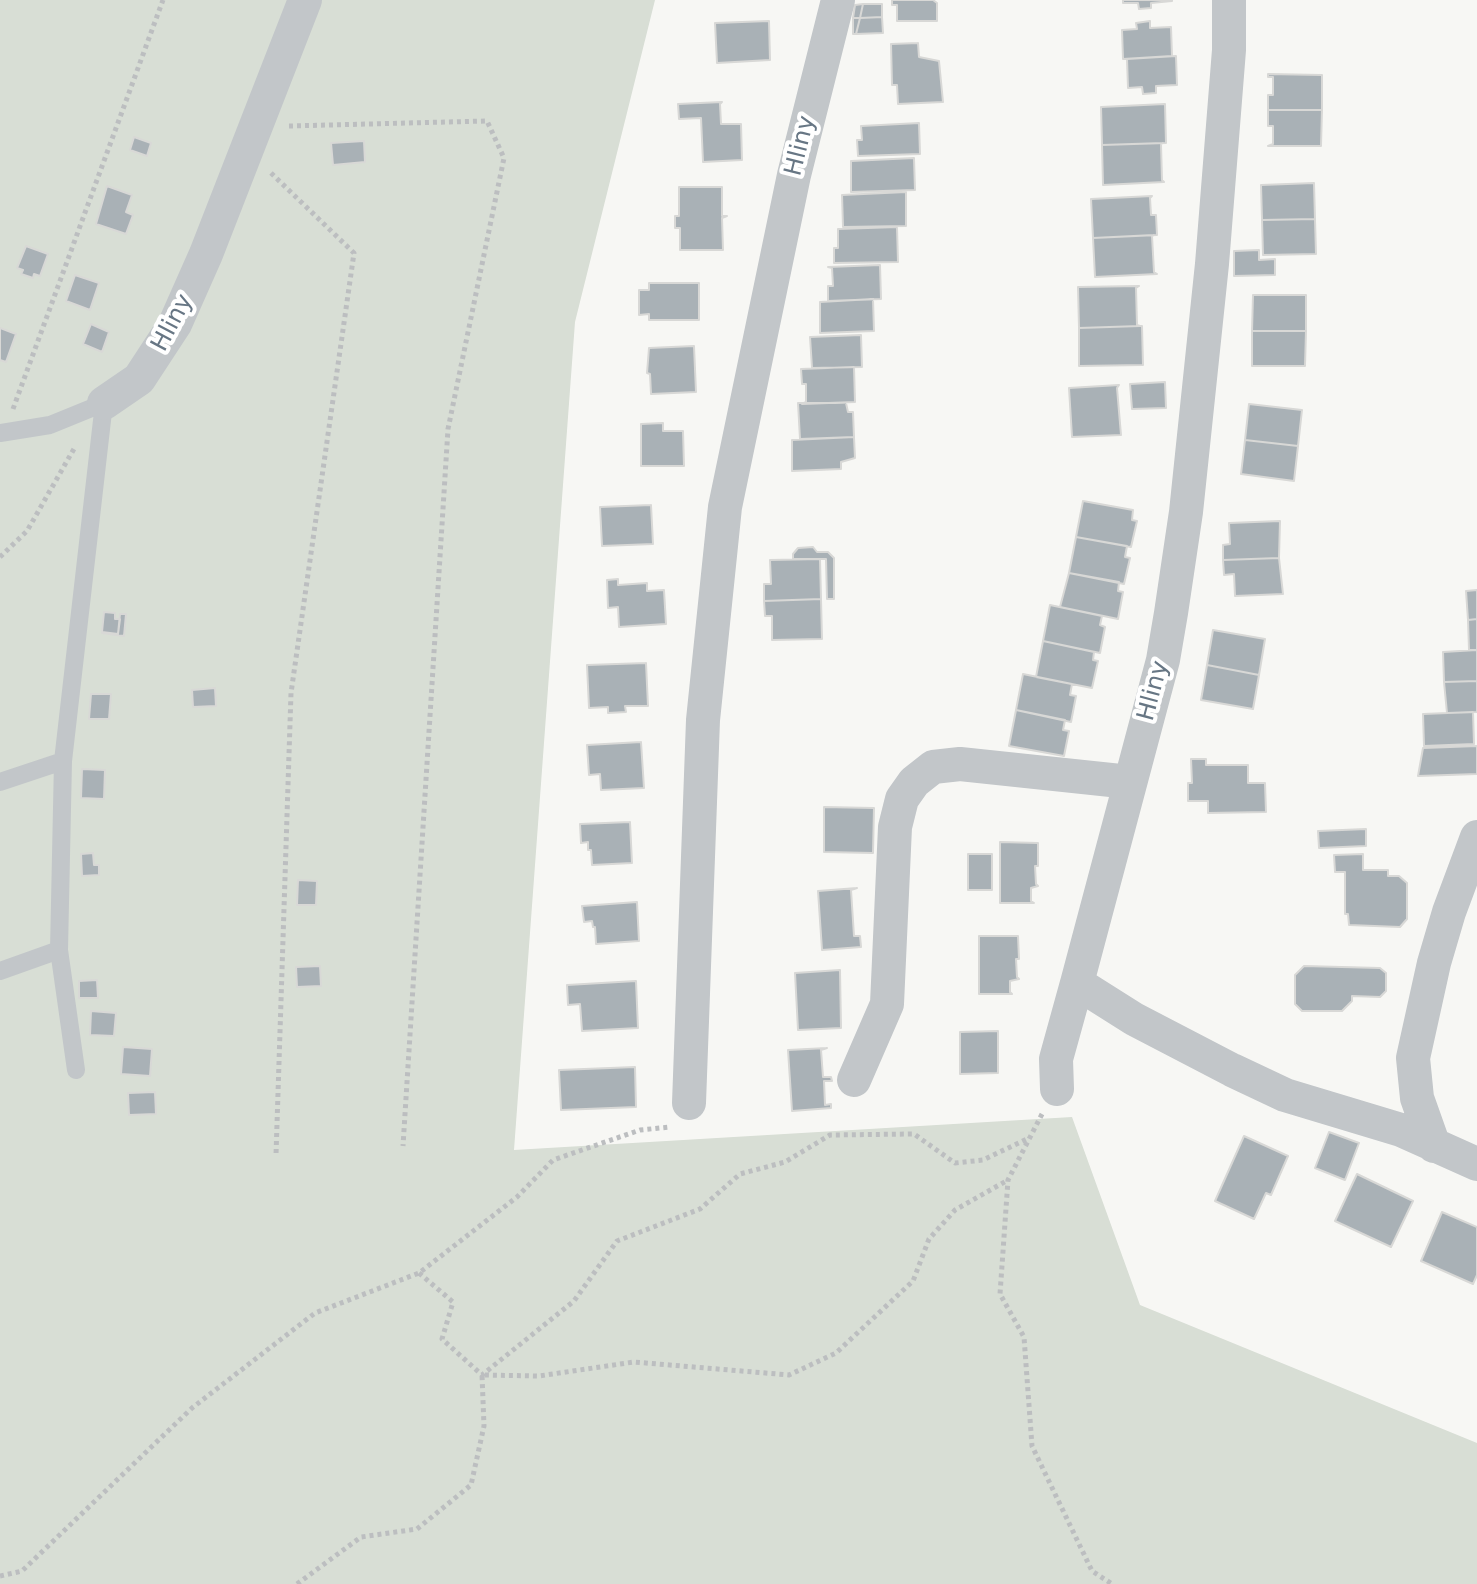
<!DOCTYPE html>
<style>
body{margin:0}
canvas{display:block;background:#f7f7f4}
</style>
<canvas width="1477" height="1584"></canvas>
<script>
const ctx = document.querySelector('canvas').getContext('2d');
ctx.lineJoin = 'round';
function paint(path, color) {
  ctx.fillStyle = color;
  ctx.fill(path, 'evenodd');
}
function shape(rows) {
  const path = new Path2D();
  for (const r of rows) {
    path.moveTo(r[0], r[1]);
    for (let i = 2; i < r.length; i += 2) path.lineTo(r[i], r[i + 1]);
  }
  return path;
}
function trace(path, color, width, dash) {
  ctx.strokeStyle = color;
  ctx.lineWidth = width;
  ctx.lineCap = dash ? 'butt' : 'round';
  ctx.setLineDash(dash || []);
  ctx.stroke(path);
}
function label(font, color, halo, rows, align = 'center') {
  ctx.font = font + ' "DejaVu Sans",sans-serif';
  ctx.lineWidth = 8;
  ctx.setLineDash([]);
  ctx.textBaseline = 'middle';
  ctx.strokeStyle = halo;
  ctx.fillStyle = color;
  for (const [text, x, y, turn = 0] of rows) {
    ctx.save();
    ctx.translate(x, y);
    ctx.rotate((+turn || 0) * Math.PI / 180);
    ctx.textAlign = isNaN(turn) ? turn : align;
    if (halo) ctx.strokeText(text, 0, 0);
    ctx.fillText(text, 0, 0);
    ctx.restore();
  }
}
const green = shape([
 [0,0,655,0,575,322,514,1150,1072,1117,1140,1305,1477,1443,1477,1584,0,1584]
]);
const building = shape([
 [892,0,933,0,937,3,937,21,897,21,897,5,892,5,892,0],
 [1123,0,1172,0,1172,1,1151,3,1151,8,1139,9,1138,3,1123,3,1123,0],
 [863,4,860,18,853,18,855,5,863,4],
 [863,4,882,4,882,17,860,18,863,4],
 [882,17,883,33,856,34,860,18,882,17],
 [853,18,860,18,856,34,853,34,853,18],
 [769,21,770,60,717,63,715,23,769,21],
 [1150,21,1150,28,1171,27,1172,56,1123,59,1122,30,1137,29,1136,23,1150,21],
 [918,43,919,57,939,61,943,102,898,104,897,85,892,85,891,44,918,43],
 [1176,56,1177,85,1156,86,1156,93,1143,94,1142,87,1128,88,1127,59,1176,56],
 [1268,74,1322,75,1322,110,1268,110,1268,95,1273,95,1273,77,1268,77,1268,74],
 [722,102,720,104,721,124,741,124,742,160,703,162,701,118,679,119,678,104,722,102],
 [1165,104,1166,143,1102,145,1101,107,1165,104],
 [1268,110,1322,110,1321,146,1268,146,1273,144,1273,126,1268,126,1268,110],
 [919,123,920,154,858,156,857,140,862,140,861,126,919,123],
 [134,137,151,143,147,156,130,150,134,137],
 [364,141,365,162,333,165,331,143,364,141],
 [1163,143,1161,144,1162,180,1164,182,1103,185,1102,145,1163,143],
 [914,158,915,190,851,192,851,161,914,158],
 [1314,183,1315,219,1262,220,1261,185,1314,183],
 [107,186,132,195,126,212,133,215,126,234,96,224,107,186],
 [679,187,722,187,722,216,727,216,722,218,723,250,680,250,680,228,675,228,675,216,679,216,679,187],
 [906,192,906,226,843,227,842,195,906,192],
 [1152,196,1150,198,1151,215,1156,215,1157,235,1093,238,1091,199,1152,196],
 [1315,219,1316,254,1263,255,1262,220,1315,219],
 [897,227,898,262,834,263,834,248,838,248,838,229,897,227],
 [1154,235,1152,236,1154,272,1157,274,1095,277,1093,238,1154,235],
 [26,246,48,254,40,276,34,274,33,278,21,274,23,270,17,268,26,246],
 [1259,250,1259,260,1275,259,1275,275,1234,276,1234,251,1259,250],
 [880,265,881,299,828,301,828,286,833,286,832,268,828,267,880,265],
 [75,275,99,283,90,310,66,301,75,275],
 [649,283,699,283,699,320,649,320,649,314,639,315,639,290,649,290,649,283],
 [1139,286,1136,288,1137,325,1140,326,1079,328,1078,287,1139,286],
 [1253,295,1306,295,1306,331,1252,331,1253,295],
 [873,299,874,331,820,333,820,302,873,299],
 [91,324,109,332,102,352,83,344,91,324],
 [1140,326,1142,326,1143,365,1079,366,1079,328,1140,326],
 [0,328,16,334,6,362,0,360,0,328],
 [1252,331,1306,331,1305,366,1252,366,1252,331],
 [861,335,862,367,812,368,810,337,861,335],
 [694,346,696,392,651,394,650,374,647,373,649,348,694,346],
 [854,367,855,402,802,404,806,402,806,384,802,384,801,369,854,367],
 [1165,382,1166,408,1132,409,1130,384,1165,382],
 [1119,385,1117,388,1121,435,1072,437,1069,388,1119,385],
 [798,403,846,403,848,412,853,412,854,437,800,439,798,403],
 [1249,404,1302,410,1298,446,1245,440,1249,404],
 [663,423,663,431,683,431,684,466,641,466,641,424,663,423],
 [854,437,855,458,841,462,841,469,792,471,792,440,854,437],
 [1245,440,1298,446,1294,481,1241,474,1245,440],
 [1083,501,1133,510,1132,520,1137,521,1131,547,1076,537,1083,501],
 [651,505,653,544,602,546,600,507,651,505],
 [1280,521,1279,558,1223,560,1223,545,1230,544,1229,523,1280,521],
 [1076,537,1127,546,1125,557,1130,558,1124,584,1069,573,1076,537],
 [813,547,817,552,828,552,834,558,834,599,827,599,826,559,793,559,793,554,798,548,813,547],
 [1279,558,1283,594,1235,596,1234,574,1224,575,1223,560,1279,558],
 [820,559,821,599,764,601,764,584,771,584,770,560,820,559],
 [1069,573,1119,582,1118,591,1123,592,1118,619,1060,607,1069,573],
 [618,579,618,585,647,583,647,591,664,590,666,624,619,627,618,607,608,608,607,580,618,579],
 [1477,590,1477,619,1468,620,1466,591,1477,590],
 [821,599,822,639,772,640,772,616,765,616,764,601,821,599],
 [1050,605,1102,616,1100,625,1105,627,1100,653,1043,641,1050,605],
 [104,612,115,613,115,619,120,619,118,634,102,632,104,612],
 [120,614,126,614,124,636,102,633,118,634,120,614],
 [1477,619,1477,650,1469,650,1468,620,1477,619],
 [1213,630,1265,639,1259,675,1207,665,1213,630],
 [1043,641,1094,652,1093,660,1098,661,1092,688,1036,677,1043,641],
 [1477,650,1477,681,1444,682,1443,652,1477,650],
 [646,663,648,706,625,706,626,712,608,713,608,707,589,708,587,665,646,663],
 [1207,665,1259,675,1253,709,1201,700,1207,665],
 [1023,674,1072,684,1070,695,1076,696,1071,722,1016,710,1023,674],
 [1477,681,1477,712,1447,713,1444,682,1477,681],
 [215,688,216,706,193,707,192,690,215,688],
 [91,694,111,694,109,719,89,719,91,694],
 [1016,710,1065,720,1063,730,1069,731,1064,756,1009,746,1016,710],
 [1473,712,1474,744,1424,746,1423,714,1473,712],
 [641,742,644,788,601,790,600,774,589,775,587,745,641,742],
 [1477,746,1477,774,1418,776,1423,748,1477,746],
 [1191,759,1206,759,1206,765,1248,765,1248,783,1265,783,1266,812,1208,813,1208,801,1188,801,1188,783,1192,783,1191,759],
 [82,769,105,770,104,799,81,798,82,769],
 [824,807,874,808,873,853,824,852,824,807],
 [630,822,632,863,592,865,591,850,588,850,588,842,581,843,580,824,630,822],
 [1366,829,1366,846,1319,848,1318,831,1366,829],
 [1000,842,1038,843,1038,866,1035,866,1036,884,1038,886,1031,888,1031,901,1034,903,1000,903,1000,842],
 [93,853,94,865,99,865,99,875,82,876,81,854,93,853],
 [968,854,992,854,992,890,968,890,968,854],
 [1363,854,1363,870,1388,870,1388,876,1399,876,1407,883,1407,919,1400,927,1349,925,1348,914,1345,914,1345,872,1335,872,1334,855,1363,854],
 [298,880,317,881,316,905,297,905,298,880],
 [857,888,851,890,854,936,860,936,861,947,822,950,818,891,857,888],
 [637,902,639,941,596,944,595,927,593,927,592,921,584,922,582,906,637,902],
 [979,936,1018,936,1019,959,1016,959,1017,977,1019,979,1010,981,1010,992,1012,994,979,994,979,936],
 [320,966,321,986,297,987,296,967,320,966],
 [1304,966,1380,968,1386,973,1386,991,1380,997,1352,996,1352,1001,1342,1011,1302,1011,1295,1004,1295,975,1304,966],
 [840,970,841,1028,798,1030,795,973,840,970],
 [97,980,98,998,79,998,79,981,97,980],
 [636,981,638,1028,582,1031,580,1004,568,1005,567,985,636,981],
 [91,1011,116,1013,114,1036,90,1035,91,1011],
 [998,1031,998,1073,960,1074,960,1032,998,1031],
 [123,1047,152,1049,150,1076,121,1074,123,1047],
 [827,1048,821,1050,823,1077,831,1077,832,1081,824,1081,825,1105,831,1104,831,1108,792,1111,788,1050,827,1048],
 [635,1067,636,1107,561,1110,559,1070,635,1067],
 [155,1092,156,1114,129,1115,128,1093,155,1092],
 [1329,1132,1359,1143,1345,1180,1315,1168,1329,1132],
 [1244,1136,1288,1156,1271,1195,1266,1193,1254,1219,1215,1201,1244,1136],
 [1357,1174,1413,1201,1391,1247,1335,1221,1357,1174],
 [1442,1212,1477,1227,1477,1275,1473,1284,1421,1261,1442,1212]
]);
const path = shape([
 [289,126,487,121,504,158,448,429,403,1146],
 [271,173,354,253,291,693,276,1155],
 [13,409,163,0],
 [0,557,27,531,75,447],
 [1042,1114,1008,1180,1000,1294,1024,1337,1032,1446,1092,1571,1112,1584],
 [419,1273,453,1302,442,1339,482,1375,574,1301,617,1241,700,1209,740,1174,785,1162,830,1135,914,1134,955,1163,983,1160,1029,1138],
 [0,1576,22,1571,192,1408,315,1313,419,1273,517,1197,553,1160,640,1130,670,1127],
 [297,1584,361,1537,417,1529,471,1485,484,1426,482,1375,539,1376,634,1362,789,1375,836,1353,913,1281,929,1239,955,1210,1008,1180]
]);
const service = shape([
 [0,433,50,425,104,403,63,761,59,950,76,1070],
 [0,782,63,761],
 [0,971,59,950]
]);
const minor = shape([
 [1229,0,1229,50,1212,264,1186,512,1171,613,1163,660,1077,983,1134,1019,1232,1070,1285,1095,1401,1130,1477,1164],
 [104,403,139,379,175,324,206,254,305,0],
 [854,1080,887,1004,895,827,902,799,914,782,933,767,960,764,1130,782],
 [1057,1089,1056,1059,1077,983],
 [689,1103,703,720,725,507,794,175,838,0],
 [1434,1146,1417,1098,1413,1058,1434,963,1449,912,1477,837]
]);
const streetNames = [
 ["Hliny",801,146,-76],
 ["Hliny",173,323,-62],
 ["Hliny",1154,691,-75]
];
paint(green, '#d8ded5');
paint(building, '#a9b1b6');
trace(building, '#d8d8d6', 2);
trace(path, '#bcbec0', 5, [4, 4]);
trace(service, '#c2c6c9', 18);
trace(minor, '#c2c6c9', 34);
label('24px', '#677684', '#fff', streetNames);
</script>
